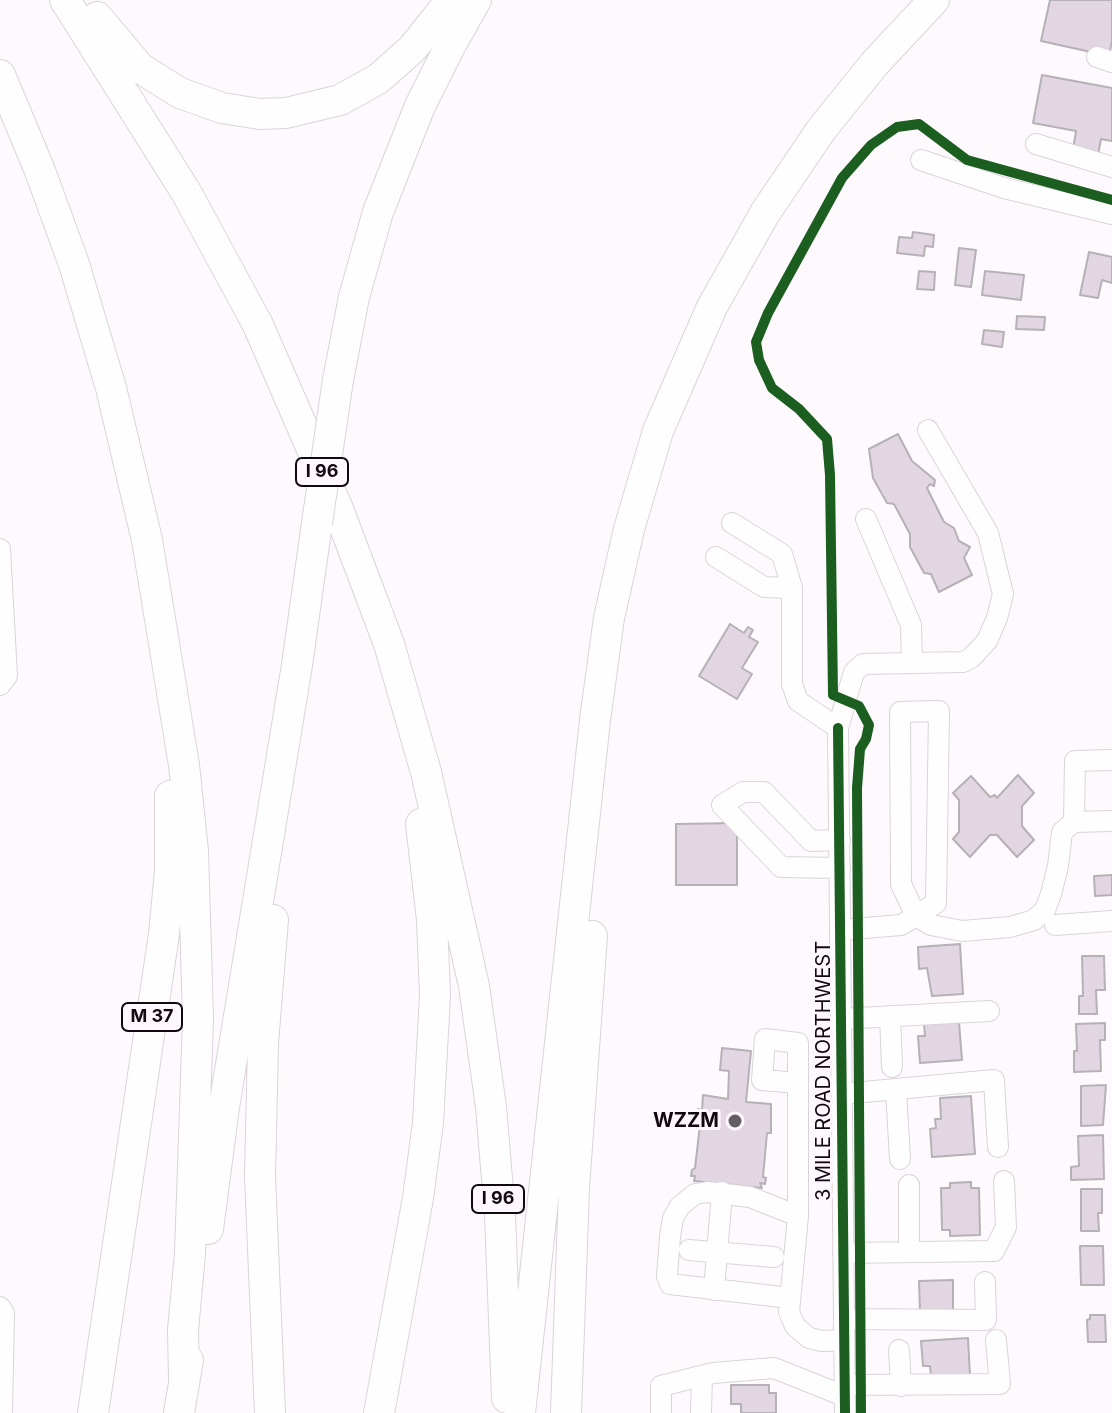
<!DOCTYPE html>
<style>
body{margin:0}
canvas{display:block;background:#fdf9fd}
</style>
<canvas width="1112" height="1413"></canvas>
<script>
const ctx = document.querySelector('canvas').getContext('2d');
ctx.lineJoin = 'round';
function paint(path, color) {
  ctx.fillStyle = color;
  ctx.fill(path, 'evenodd');
}
function shape(rows) {
  const path = new Path2D();
  for (const r of rows) {
    path.moveTo(r[0], r[1]);
    for (let i = 2; i < r.length; i += 2) path.lineTo(r[i], r[i + 1]);
  }
  return path;
}
function trace(path, color, width, dash) {
  ctx.strokeStyle = color;
  ctx.lineWidth = width;
  ctx.lineCap = dash ? 'butt' : 'round';
  ctx.setLineDash(dash || []);
  ctx.stroke(path);
}
function label(font, color, halo, rows, align = 'center') {
  ctx.font = font + ' Inter,sans-serif';
  ctx.lineWidth = 6;
  ctx.setLineDash([]);
  ctx.textBaseline = 'middle';
  ctx.strokeStyle = halo;
  ctx.fillStyle = color;
  for (const [text, x, y, turn = 0] of rows) {
    ctx.save();
    ctx.translate(x, y);
    ctx.rotate((+turn || 0) * Math.PI / 180);
    ctx.textAlign = isNaN(turn) ? turn : align;
    if (halo) ctx.strokeText(text, 0, 0);
    ctx.fillText(text, 0, 0);
    ctx.restore();
  }
}
const building = shape([
 [1050,0,1112,0,1112,41,1109,56,1041,41,1050,0],
 [1042,75,1112,88,1112,141,1101,139,1098,155,1073,150,1076,131,1033,123,1042,75],
 [913,232,934,235,933,247,925,246,924,256,897,253,899,237,912,238,913,232],
 [959,248,976,250,971,287,955,285,959,248],
 [1089,252,1112,257,1112,283,1102,280,1098,298,1080,295,1089,252],
 [919,271,935,272,934,290,917,289,919,271],
 [985,271,1024,275,1021,300,982,295,985,271],
 [1017,316,1045,317,1044,330,1016,329,1017,316],
 [984,330,1004,332,1002,347,982,344,984,330],
 [898,434,912,461,935,480,934,486,930,484,927,488,944,522,954,528,959,541,970,547,964,558,972,575,939,592,931,574,924,573,910,547,910,534,894,504,887,503,873,478,869,449,898,434],
 [730,624,744,633,748,627,753,630,749,637,758,642,742,668,752,674,737,699,699,676,730,624],
 [1018,775,1034,793,1022,806,1022,826,1034,840,1017,857,997,835,990,835,970,857,953,839,959,832,959,800,953,793,971,776,990,797,995,795,997,798,1018,775],
 [737,823,737,885,676,885,676,824,737,823],
 [1112,875,1112,895,1095,896,1094,876,1112,875],
 [960,944,963,994,932,996,927,968,919,969,918,947,960,944],
 [1082,956,1104,956,1105,990,1096,990,1097,1014,1079,1014,1079,996,1083,996,1082,956],
 [959,1022,962,1060,920,1063,918,1036,925,1036,924,1024,959,1022],
 [1105,1023,1105,1040,1100,1040,1101,1071,1074,1072,1074,1051,1077,1051,1076,1024,1105,1023],
 [722,1048,751,1051,746,1102,771,1104,771,1133,767,1133,763,1177,766,1178,765,1184,760,1183,762,1188,694,1181,695,1176,691,1176,692,1170,695,1168,700,1125,696,1125,698,1109,702,1110,703,1095,728,1099,729,1071,720,1070,722,1048],
 [1106,1085,1103,1125,1081,1126,1081,1086,1106,1085],
 [971,1096,975,1154,932,1157,930,1129,936,1128,935,1119,941,1119,940,1098,971,1096],
 [1103,1135,1104,1179,1071,1180,1071,1167,1079,1166,1078,1136,1103,1135],
 [971,1182,971,1188,979,1188,980,1235,950,1236,950,1230,942,1230,941,1188,950,1188,950,1183,971,1182],
 [1081,1189,1102,1189,1102,1213,1098,1213,1099,1231,1081,1231,1081,1189],
 [1080,1246,1103,1246,1104,1285,1081,1285,1080,1246],
 [953,1280,953,1312,920,1313,919,1281,953,1280],
 [1090,1315,1105,1315,1106,1342,1088,1342,1087,1320,1090,1319,1090,1315],
 [968,1338,970,1376,931,1378,930,1366,923,1366,921,1341,968,1338],
 [731,1385,769,1385,769,1393,776,1393,776,1413,741,1413,741,1404,731,1404,731,1385]
]);
const minor = shape([
 [1097,57,1112,62],
 [1036,144,1112,167],
 [921,160,1004,188,1112,214],
 [866,519,911,625,912,662],
 [732,523,782,554,792,588,792,684,798,701,838,728],
 [0,549,7,676,0,685],
 [716,557,764,587,792,588],
 [1074,822,1075,761,1112,760],
 [840,840,811,841,764,792,743,792,722,805,781,867,840,868],
 [1055,925,1112,921],
 [840,930,901,925,916,916,936,903,939,711,900,712,901,884,916,916,931,925,962,931,1010,927,1034,920,1045,910,1051,894,1058,866,1062,832,1074,822,1112,821],
 [890,1016,892,1067],
 [841,1019,989,1011],
 [798,1083,762,1080,765,1039,798,1043,798,1216,789,1312,795,1326,809,1338,822,1341,844,1340],
 [896,1090,900,1159],
 [842,1094,994,1080,998,1147],
 [689,1250,774,1257],
 [909,1252,909,1185],
 [843,1253,994,1251,1006,1227,1004,1181],
 [714,1290,722,1192],
 [790,1298,670,1284,667,1276,670,1237,673,1218,680,1206,695,1194,707,1192,750,1197,798,1216],
 [0,1307,4,1313,2,1413],
 [844,1319,986,1320,985,1282],
 [899,1350,901,1386],
 [844,1385,1000,1384,996,1340],
 [661,1413,661,1386,713,1373,774,1368,844,1396],
 [701,1413,702,1376],
 [845,1413,838,728,854,672,863,664,963,662,971,658,987,641,997,618,1003,594,988,533,928,430]
]);
const highway = shape([
 [65,0,186,192,258,325,338,509,389,644,426,772,474,986,491,1107,500,1215,507,1398],
 [97,17,140,68,180,93,222,108,260,114,286,113,340,100,378,79,412,49,451,0],
 [0,75,40,171,74,264,111,388,147,540,184,765,193,851,198,1019,190,1254,183,1330,184,1378],
 [338,380,354,297,378,212,420,106,449,48,476,0],
 [208,1229,224,1107,297,665,317,523],
 [93,1413,164,934,170,871,170,796],
 [179,1413,188,1360],
 [270,1413,260,1177,263,1043,273,920],
 [379,1413,418,1198,428,1123,435,995,432,920,421,824],
 [520,1413,595,720,609,618,629,529,658,431,712,307,765,213,821,130,875,63,934,0],
 [566,1413,574,1188,592,936]
]);
const highwayBridge = shape([
 [317,523,338,380]
]);
const cycleway = shape([
 [838,728,845,1413],
 [861,1413,857,788,860,749,866,739,869,725,859,706,833,695,830,475,827,439,799,409,772,388,759,360,756,342,768,313,842,178,871,145,897,127,919,124,967,160,1112,200]
]);
const markers = [
 [735,1121,8,"#635e63"]
];
const shields = [
 [322,472,52],
 [152,1017,60],
 [498,1199,52]
];
const shieldNames = [
 ["I 96",322,472],
 ["M 37",152,1017],
 ["I 96",498,1199]
];
const streetNames = [
 ["3 MILE ROAD NORTHWEST",824,1071,-90]
];
const poiNames = [
 ["WZZM",719,1121]
];
paint(building, '#e2d6e2');
trace(building, '#b6b1b6', 2);
trace(minor, '#dad4da', 22);
trace(highway, '#dad4da', 32);
trace(minor, '#fffeff', 20);
trace(highway, '#fffeff', 30);
trace(highwayBridge, '#dad4da', 32, []);
trace(highwayBridge, '#fffeff', 30);
trace(cycleway, '#1b5e20', 10);
for (const [x, y, r, color] of markers) {
  const dot = new Path2D();
  dot.arc(x, y, r, 0, 2 * Math.PI);
  ctx.fillStyle = color;
  ctx.fill(dot);
  trace(dot, '#fff7ff', 3);
}
for (const [x, y, w] of shields) {
  const box = new Path2D();
  box.roundRect(x - w / 2, y - 14, w, 28, 6);
  ctx.fillStyle = '#fff7ff';
  ctx.fill(box);
  trace(box, '#100a10', 2);
}
label('bold 18px', '#100a10', null, shieldNames);
label('20px', '#100a10', '#fff7ff', streetNames);
label('bold 20px', '#100a10', '#fff7ff', poiNames, 'right');
</script>
